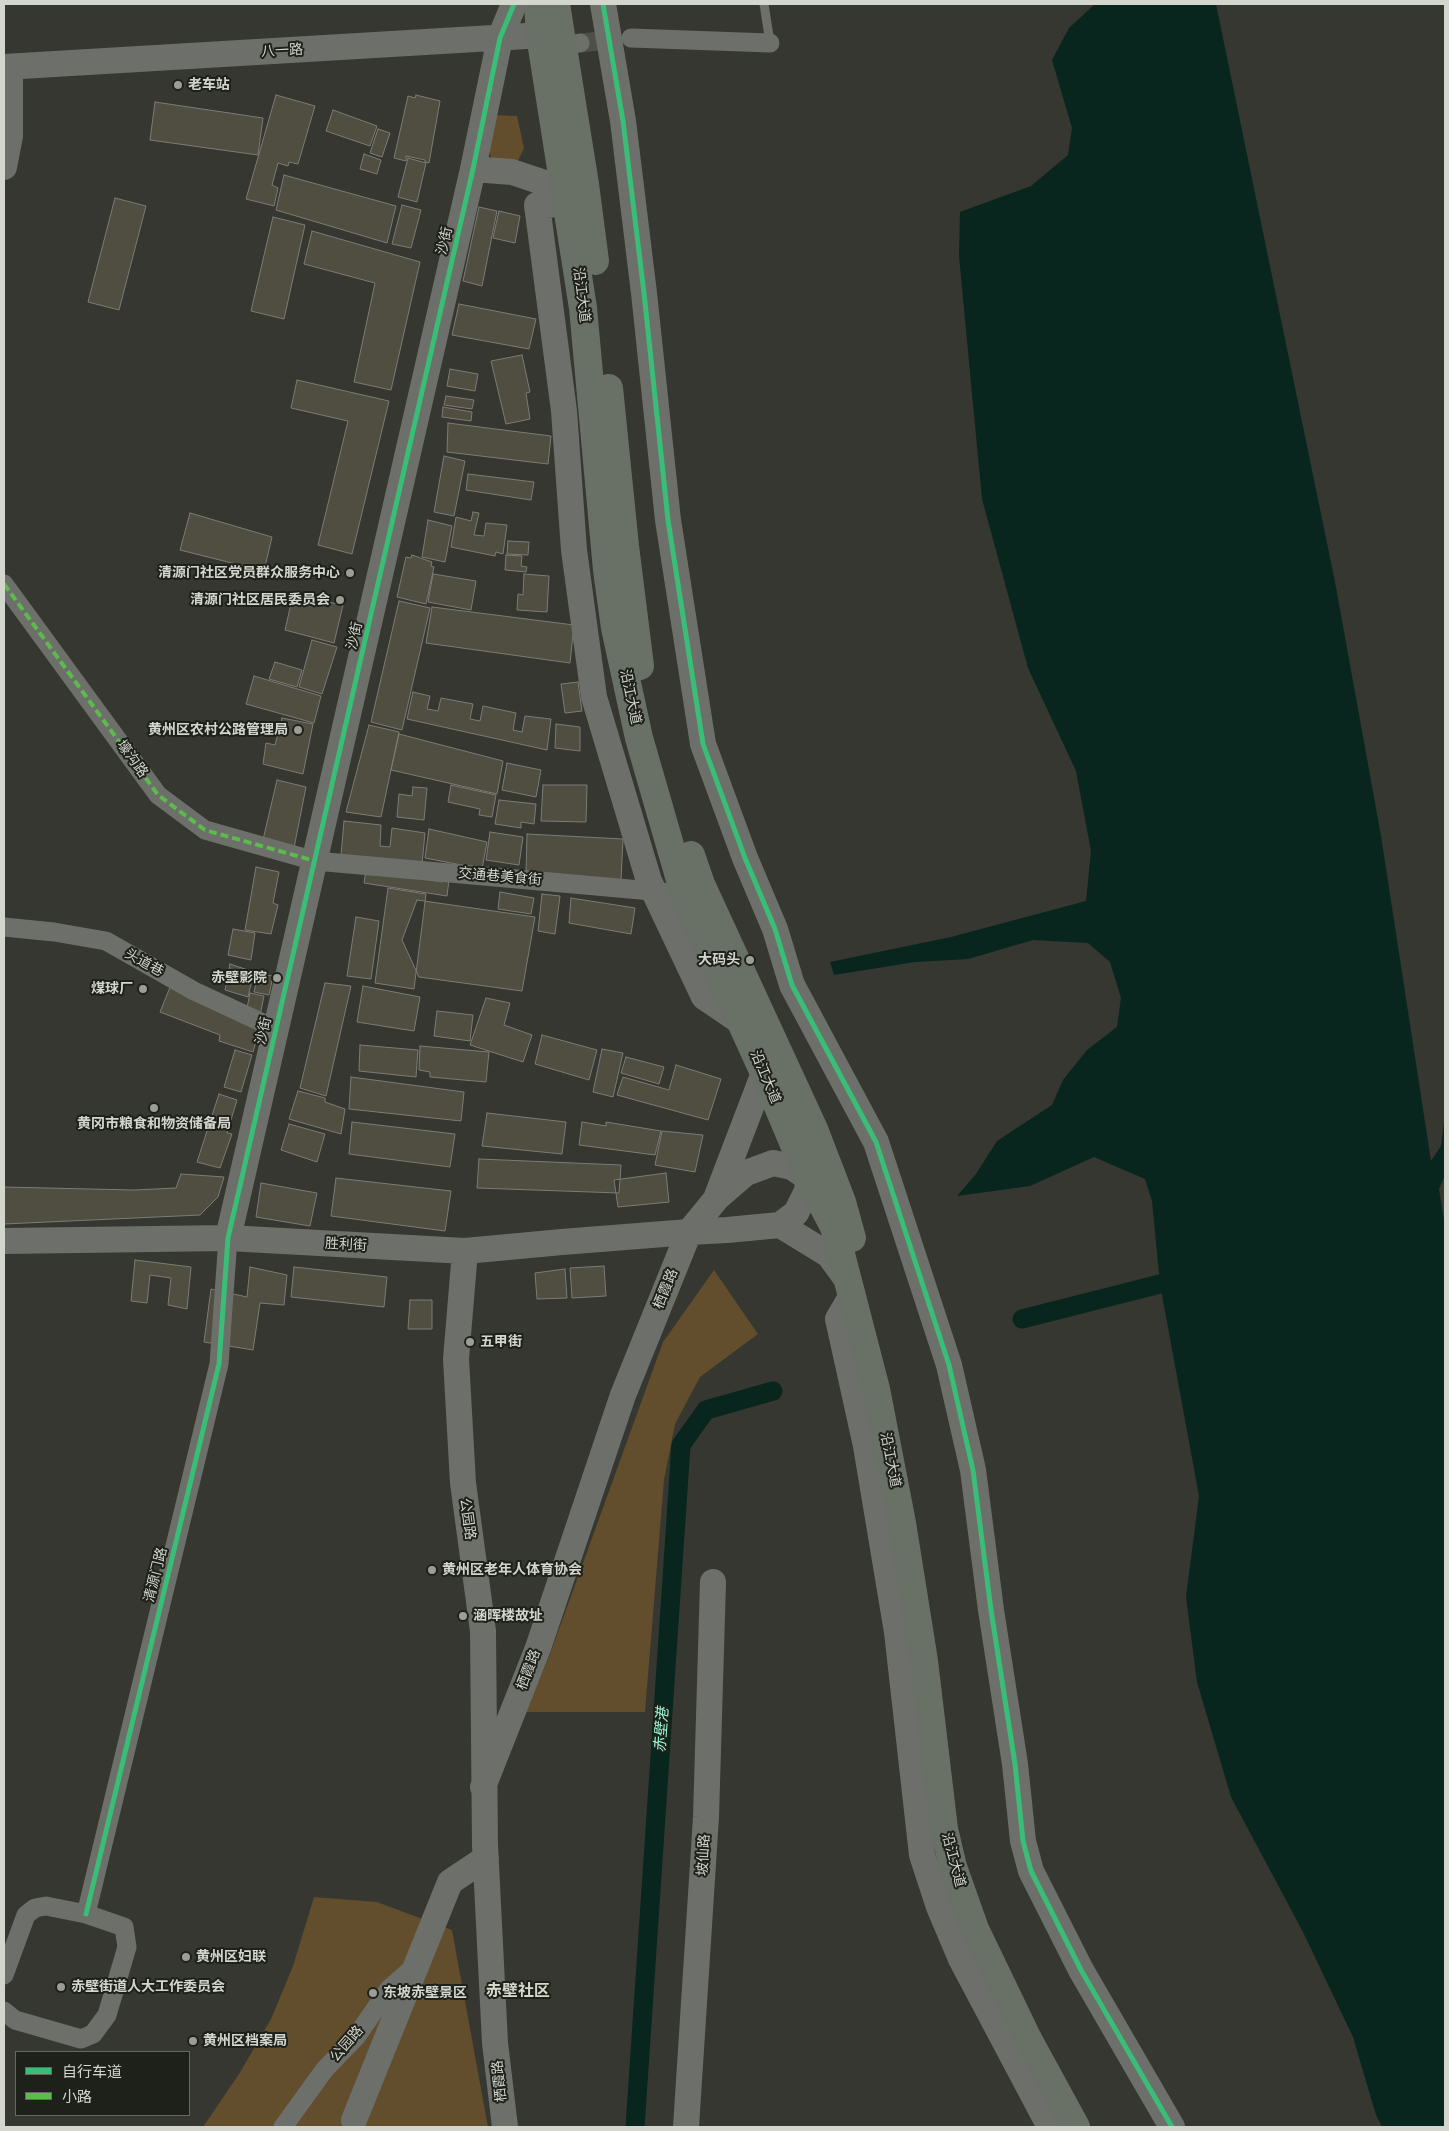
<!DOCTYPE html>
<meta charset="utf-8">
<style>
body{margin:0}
#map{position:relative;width:1449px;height:2131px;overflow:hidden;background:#353730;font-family:Helvetica,"Noto Sans SC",sans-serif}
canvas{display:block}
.frame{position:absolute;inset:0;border:5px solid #d3d6cd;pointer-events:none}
.legend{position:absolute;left:15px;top:2051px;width:175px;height:65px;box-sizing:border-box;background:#1e201a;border:1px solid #666962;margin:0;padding:6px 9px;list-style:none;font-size:15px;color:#d3d6cd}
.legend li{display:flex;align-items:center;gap:10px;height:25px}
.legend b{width:25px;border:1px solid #666962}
</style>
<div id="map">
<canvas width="1449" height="2131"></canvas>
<div class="frame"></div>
<ul class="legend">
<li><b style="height:6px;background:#3abd76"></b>自行车道</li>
<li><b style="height:6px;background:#5cbc4b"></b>小路</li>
</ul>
</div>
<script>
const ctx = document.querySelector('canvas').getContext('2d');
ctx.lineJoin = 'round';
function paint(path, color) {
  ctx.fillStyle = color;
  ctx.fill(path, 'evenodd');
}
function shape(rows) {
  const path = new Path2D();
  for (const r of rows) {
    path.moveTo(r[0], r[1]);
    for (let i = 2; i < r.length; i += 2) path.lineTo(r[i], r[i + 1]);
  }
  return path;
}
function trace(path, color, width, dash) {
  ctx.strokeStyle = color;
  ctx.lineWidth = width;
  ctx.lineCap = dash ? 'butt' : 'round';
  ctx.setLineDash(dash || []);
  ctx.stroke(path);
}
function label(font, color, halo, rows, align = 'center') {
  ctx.font = font + ' Helvetica,"Noto Sans SC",sans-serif';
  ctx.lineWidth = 4;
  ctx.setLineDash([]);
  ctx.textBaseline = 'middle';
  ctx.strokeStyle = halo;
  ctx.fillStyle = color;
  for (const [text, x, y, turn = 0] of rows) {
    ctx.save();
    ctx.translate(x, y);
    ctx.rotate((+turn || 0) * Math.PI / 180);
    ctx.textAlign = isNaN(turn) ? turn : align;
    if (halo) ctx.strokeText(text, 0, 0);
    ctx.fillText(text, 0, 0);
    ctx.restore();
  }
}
const green = shape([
 [494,115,517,116,524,148,517,163,494,165,487,146],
 [714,1270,758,1334,700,1377,675,1424,664,1480,645,1712,526,1712,550,1654,663,1342],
 [314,1897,377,1902,452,1930,488,2127,203,2127,239,2074,271,2019,293,1966]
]);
const water = shape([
 [1095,4,1216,4,1335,582,1381,836,1431,1161,1441,1146,1445,1115,1445,1175,1439,1189,1445,1227,1445,2127,1382,2127,1376,2115,1353,2037,1303,1932,1231,1797,1197,1682,1186,1597,1199,1496,1160,1284,1152,1201,1145,1179,1094,1157,1030,1186,957,1196,976,1174,997,1141,1052,1105,1063,1080,1087,1050,1117,1027,1121,998,1110,962,1088,943,1033,940,968,959,915,962,834,975,830,962,951,937,1086,901,1091,851,1076,771,1028,668,982,499,959,256,960,212,1031,186,1068,155,1072,128,1052,60,1069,28]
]);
const canal = shape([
 [1022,1319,1160,1284],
 [635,2127,681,1445,706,1410,773,1391]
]);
const building = shape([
 [276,95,315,106,298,164,289,162,288,166,278,163,272,185,278,188,274,206,246,199,276,95],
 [416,95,440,101,429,163,425,162,425,160,406,156,406,161,394,158,408,96,415,98,416,95],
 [155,102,263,118,258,155,150,140,155,102],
 [333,110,377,126,370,146,326,131,333,110],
 [378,129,390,133,382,157,370,153,378,129],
 [364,154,381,160,377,174,360,169,364,154],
 [408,158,426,163,417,202,398,197,408,158],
 [284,175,396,206,387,243,276,210,284,175],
 [115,198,146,206,119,310,88,302,115,198],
 [402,205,421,210,411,248,392,244,402,205],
 [479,207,497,211,482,286,463,281,479,207],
 [499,211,520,216,515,243,493,238,499,211],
 [273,217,305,225,284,319,251,311,273,217],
 [312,231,420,262,391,390,354,382,375,283,304,264,312,231],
 [459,304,536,319,529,349,452,335,459,304],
 [522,355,530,392,526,393,530,419,506,424,491,361,522,355],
 [450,369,478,374,475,391,447,386,450,369],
 [297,380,389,401,352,554,318,545,348,421,291,408,297,380],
 [446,396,474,400,472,409,444,405,446,396],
 [443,407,472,412,471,421,442,417,443,407],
 [448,423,551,436,548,464,447,452,448,423],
 [444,456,465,461,454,516,434,512,444,456],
 [468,474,534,482,531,500,466,490,468,474],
 [473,512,479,513,474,535,484,536,486,523,507,525,503,554,496,552,495,556,451,547,456,517,471,521,473,512],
 [190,513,272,537,264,571,180,550,190,513],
 [428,520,452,526,445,562,422,557,428,520],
 [508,541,529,542,528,555,507,554,508,541],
 [412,555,432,562,431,566,434,567,426,604,397,597,406,557,411,558,412,555],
 [506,555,522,556,521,566,527,567,526,572,505,570,506,555],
 [433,574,476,581,471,610,428,602,433,574],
 [524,574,549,576,547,612,517,610,518,594,523,595,524,574],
 [293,595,343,605,334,643,285,630,293,595],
 [399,601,430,608,402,730,371,722,399,601],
 [432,607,574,625,570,663,426,643,432,607],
 [312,640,337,647,322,694,299,687,312,640],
 [275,662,302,670,297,687,269,679,275,662],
 [254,676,321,696,314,723,246,704,254,676],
 [578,682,582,711,565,713,561,684,578,682],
 [413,692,430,696,427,709,438,711,441,698,473,704,470,719,480,721,483,706,516,713,513,730,522,732,525,716,551,719,547,750,407,719,413,692],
 [282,718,313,724,303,774,263,764,266,743,275,745,282,718],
 [556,724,580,727,580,751,555,748,556,724],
 [369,725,399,732,381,817,346,812,369,725],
 [399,734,503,761,497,794,391,770,399,734],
 [507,763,541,770,536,797,502,790,507,763],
 [277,780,306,787,293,853,262,844,277,780],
 [451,785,496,795,492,817,479,815,480,809,448,802,451,785],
 [543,785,587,785,586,822,541,821,543,785],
 [413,787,427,788,424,820,397,817,399,794,412,796,413,787],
 [499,800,536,804,534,824,521,822,521,828,495,824,499,800],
 [344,821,381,825,380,846,390,847,392,828,425,833,422,864,341,855,344,821],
 [429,829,487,842,482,869,425,858,429,829],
 [490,832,523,837,519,865,486,860,490,832],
 [527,834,623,839,621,880,526,874,527,834],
 [256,867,279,872,273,903,278,905,271,934,245,930,256,867],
 [366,870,442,882,442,879,449,880,447,896,364,883,366,870],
 [388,888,426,894,414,989,375,983,388,888],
 [500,892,534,898,531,914,498,909,500,892],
 [542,894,560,896,555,934,538,931,542,894],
 [571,898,635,908,631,934,569,923,571,898],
 [417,900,535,917,522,991,419,977,402,940,417,900],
 [356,917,379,921,371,979,347,976,356,917],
 [233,929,255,933,251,960,228,955,233,929],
 [230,964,254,972,248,997,225,990,230,964],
 [258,974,273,976,269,995,254,992,258,974],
 [173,980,261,1023,253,1052,219,1041,220,1035,160,1012,173,980],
 [325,983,351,986,326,1096,300,1088,325,983],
 [363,986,420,997,414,1031,357,1022,363,986],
 [250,993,264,996,260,1016,246,1013,250,993],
 [486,998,510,1003,504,1025,532,1035,523,1062,470,1045,486,998],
 [437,1011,473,1015,470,1041,434,1036,437,1011],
 [542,1035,597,1050,589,1080,535,1064,542,1035],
 [360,1045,418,1050,416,1077,359,1071,360,1045],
 [420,1046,489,1052,486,1082,430,1077,430,1072,419,1070,420,1046],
 [602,1049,623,1053,613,1097,593,1092,602,1049],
 [235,1050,252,1055,241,1092,224,1087,235,1050],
 [626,1057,664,1067,659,1084,621,1073,626,1057],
 [676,1065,721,1079,708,1120,617,1095,623,1077,669,1090,676,1065],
 [351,1077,464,1092,461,1121,349,1109,351,1077],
 [298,1091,325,1098,325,1102,345,1109,341,1134,289,1119,298,1091],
 [219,1094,237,1100,227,1133,232,1134,220,1168,197,1162,219,1094],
 [487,1113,566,1122,562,1154,482,1146,487,1113],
 [352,1122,455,1134,450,1167,349,1154,352,1122],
 [582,1122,606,1126,606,1122,661,1131,655,1155,579,1145,582,1122],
 [289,1124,325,1134,317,1162,281,1150,289,1124],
 [662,1131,703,1135,695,1172,655,1165,662,1131],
 [479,1159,621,1165,619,1193,477,1188,479,1159],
 [666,1173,669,1202,618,1207,614,1180,666,1173],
 [181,1174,224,1177,218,1197,200,1215,4,1224,4,1187,134,1190,176,1188,181,1174],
 [336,1178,451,1191,445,1231,331,1216,336,1178],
 [261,1183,317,1193,310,1226,256,1217,261,1183],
 [135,1260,191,1267,187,1309,168,1305,171,1278,150,1275,147,1303,131,1301,135,1260],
 [604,1266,606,1296,572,1298,570,1268,604,1266],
 [250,1267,287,1275,284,1305,260,1303,253,1350,204,1342,211,1289,247,1297,250,1267],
 [294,1267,387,1277,384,1307,291,1297,294,1267],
 [565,1269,567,1298,537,1299,535,1273,565,1269],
 [410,1300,432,1300,432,1329,408,1329,410,1300]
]);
const streetTunnel = shape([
 [580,43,621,39]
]);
const lane = shape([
 [764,4,770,43]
]);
const street = shape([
 [631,38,770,43],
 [562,46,580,43],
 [4,584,158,795,205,830,315,861,663,892],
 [4,927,54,932,106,941,194,991,276,1029],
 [86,1914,219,1364,228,1238],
 [4,1975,26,1915,35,1908,46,1906,86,1914,124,1927,127,1947,107,2015,93,2034,81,2039,15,2020,4,2011],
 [283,2127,325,2069,356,2037,389,1989,413,1968]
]);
const secondary = shape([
 [603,4,623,121,644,293,668,520,703,744,745,858,775,929,792,985,876,1142,949,1365,973,1470,991,1610,1015,1764,1023,1841,1031,1871,1081,1970,1172,2127],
 [4,67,560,34],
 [4,167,10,136,10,68],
 [473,169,512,172,548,184,568,204],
 [568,204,537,205,564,411,574,550,594,697,649,881,704,997,741,1022],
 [717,1196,764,1073],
 [780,1225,829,1255,848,1281],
 [228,1238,473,169,500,38,514,4],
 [4,1241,228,1238,465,1251,562,1242,689,1232,727,1230,780,1225,796,1213,807,1191,808,1178,792,1167,773,1163,746,1173,717,1198,689,1232,623,1395,538,1648,483,1787],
 [465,1251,456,1359,463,1483,483,1631,485,1845,495,2043,505,2127],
 [852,1295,838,1319,866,1446,897,1632,922,1855,939,1907,961,1959,1050,2127],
 [354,2120,450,1882,486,1858],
 [686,2127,706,1817,713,1582]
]);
const primary = shape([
 [538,4,540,35,583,308,607,570,615,628,639,738,687,904,764,1073,808,1178,834,1227,876,1389,902,1523,924,1661,944,1829,953,1867,975,1929,1028,2039,1076,2127],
 [556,4,585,184,595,261],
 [609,388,625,546,640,666],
 [691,855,701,884,814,1129,842,1202,852,1238]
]);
const quiet = shape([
 [4,584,158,795,205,830,315,861]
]);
const cycleway = shape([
 [603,4,623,121,644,293,668,520,703,744,745,858,775,929,792,985,876,1142,949,1365,973,1470,991,1610,1015,1764,1023,1841,1031,1871,1081,1970,1172,2127],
 [86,1914,219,1364,228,1238,473,169,500,38,514,4]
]);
const markers = [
 [178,85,5,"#9c9e96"],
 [350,573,5,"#9c9e96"],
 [340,600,5,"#9c9e96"],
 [298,730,5,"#9c9e96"],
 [750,960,5,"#9c9e96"],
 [277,978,5,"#9c9e96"],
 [143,989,5,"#9c9e96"],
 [154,1108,5,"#9c9e96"],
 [470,1342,5,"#9c9e96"],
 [432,1570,5,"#9c9e96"],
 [463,1616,5,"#9c9e96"],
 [186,1957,5,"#9c9e96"],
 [61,1987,5,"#9c9e96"],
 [373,1993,5,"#9c9e96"],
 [193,2041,5,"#9c9e96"]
];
const streetNames = [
 ["八一路",282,51,-3],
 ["沙街",445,241,-77],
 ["沿江大道",581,295,83],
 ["沙街",355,636,-77],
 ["沿江大道",630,697,78],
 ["壕沟路",132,759,54],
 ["交通巷美食街",500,877,5],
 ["头道巷",144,963,29],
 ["沙街",264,1031,-77],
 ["沿江大道",765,1077,67],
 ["胜利街",346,1245,3],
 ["栖霞路",666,1289,-68],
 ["沿江大道",890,1460,79],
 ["公园路",467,1519,82],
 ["清源门路",156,1575,-76],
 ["栖霞路",529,1670,-69],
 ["坡仙路",704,1855,-87],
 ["沿江大道",953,1860,75],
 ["公园路",347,2044,-49],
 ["栖霞路",500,2081,-96]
];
const poiNames = [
 ["老车站",188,85],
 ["清源门社区党员群众服务中心",340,573,"right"],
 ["清源门社区居民委员会",330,600,"right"],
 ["黄州区农村公路管理局",288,730,"right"],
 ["大码头",740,960,"right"],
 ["赤壁影院",267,978,"right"],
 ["煤球厂",133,989,"right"],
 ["黄冈市粮食和物资储备局",154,1124,"center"],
 ["五甲街",480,1342],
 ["黄州区老年人体育协会",442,1570],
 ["涵晖楼故址",473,1616],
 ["黄州区妇联",196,1957],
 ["赤壁街道人大工作委员会",71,1987],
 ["东坡赤壁景区",383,1993],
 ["黄州区档案局",203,2041]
];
const waterNames = [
 ["赤壁港",662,1730,-86]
];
const quarterNames = [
 ["赤壁社区",518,1992]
];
paint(green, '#624d2d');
paint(water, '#08261d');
trace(canal, '#08261d', 19);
paint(building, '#4f4e41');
trace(building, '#7c7c76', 1);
trace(streetTunnel, '#4d4f48', 19, [19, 9]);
trace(lane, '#6d6f6a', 9);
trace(street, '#6d6f6a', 19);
trace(secondary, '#6d6f6a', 26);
trace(primary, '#697166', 28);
trace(quiet, '#5cbc4b', 4, [8, 4]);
trace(cycleway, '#3abd76', 5);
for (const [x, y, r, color] of markers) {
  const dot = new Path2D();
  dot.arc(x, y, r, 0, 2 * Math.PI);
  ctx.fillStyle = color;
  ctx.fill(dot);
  trace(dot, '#1e201a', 2);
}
label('14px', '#d3d6cd', '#1e201a', streetNames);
label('bold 14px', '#d3d6cd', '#1e201a', poiNames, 'left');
label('italic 15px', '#9df9d8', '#1e201a', waterNames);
label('bold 16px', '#d4dac9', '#1e201a', quarterNames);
</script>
